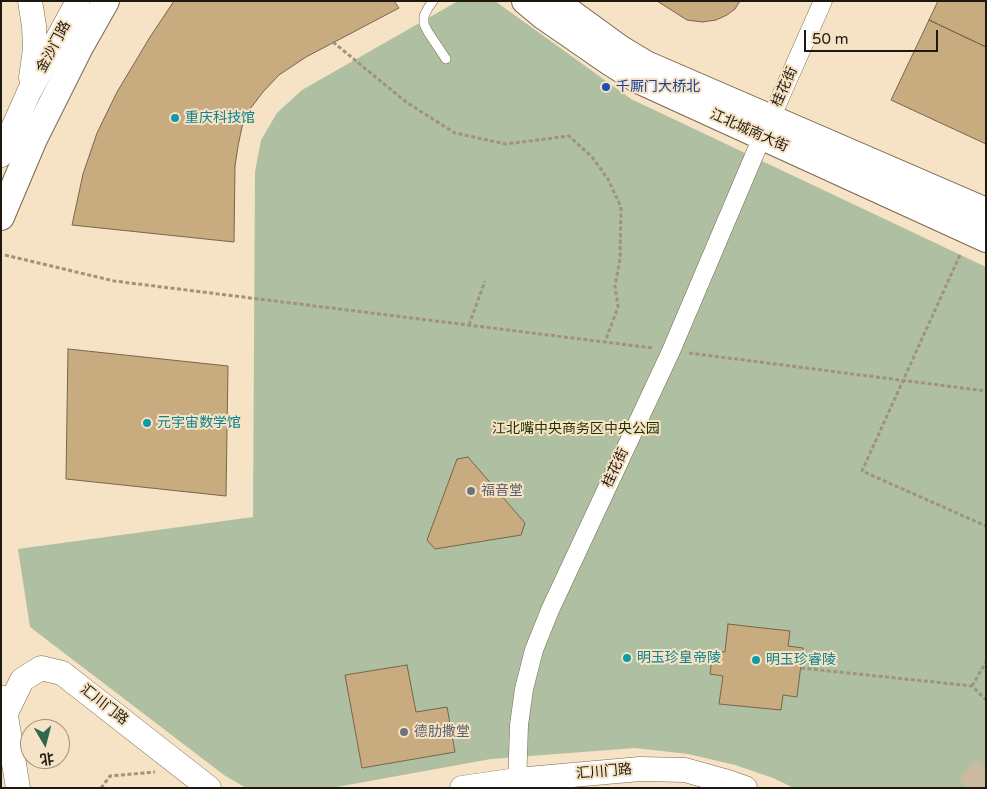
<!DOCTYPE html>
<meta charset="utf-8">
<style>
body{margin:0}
#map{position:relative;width:987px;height:789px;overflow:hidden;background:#f6e2c4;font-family:"Varela Round","Noto Sans SC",sans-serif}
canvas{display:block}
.frame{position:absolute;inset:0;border:2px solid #1f180d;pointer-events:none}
.north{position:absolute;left:20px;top:719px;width:50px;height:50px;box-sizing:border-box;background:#f6e2c4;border:1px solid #a0917b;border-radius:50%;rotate:172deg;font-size:14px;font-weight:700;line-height:20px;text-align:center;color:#1f180d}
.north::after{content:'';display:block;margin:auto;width:18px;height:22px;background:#32684e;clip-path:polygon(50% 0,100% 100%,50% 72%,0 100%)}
.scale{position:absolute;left:804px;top:30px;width:134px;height:22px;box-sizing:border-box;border:2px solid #1f180d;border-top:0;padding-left:6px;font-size:15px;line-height:18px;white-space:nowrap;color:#1f180d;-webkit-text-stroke:4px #f6e2c4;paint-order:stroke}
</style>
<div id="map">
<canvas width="987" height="789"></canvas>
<div class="frame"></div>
<div class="north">北</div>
<div class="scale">50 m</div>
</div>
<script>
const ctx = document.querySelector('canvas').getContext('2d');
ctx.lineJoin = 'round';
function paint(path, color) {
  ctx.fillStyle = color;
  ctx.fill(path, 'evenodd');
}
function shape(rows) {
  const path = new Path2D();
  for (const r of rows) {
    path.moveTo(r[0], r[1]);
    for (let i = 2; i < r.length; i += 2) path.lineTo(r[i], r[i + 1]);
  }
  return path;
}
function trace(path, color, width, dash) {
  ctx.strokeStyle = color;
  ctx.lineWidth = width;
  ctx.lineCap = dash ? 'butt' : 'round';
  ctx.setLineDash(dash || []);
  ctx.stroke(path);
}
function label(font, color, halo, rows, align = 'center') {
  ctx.font = font + ' "Varela Round","Noto Sans SC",sans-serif';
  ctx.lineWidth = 4;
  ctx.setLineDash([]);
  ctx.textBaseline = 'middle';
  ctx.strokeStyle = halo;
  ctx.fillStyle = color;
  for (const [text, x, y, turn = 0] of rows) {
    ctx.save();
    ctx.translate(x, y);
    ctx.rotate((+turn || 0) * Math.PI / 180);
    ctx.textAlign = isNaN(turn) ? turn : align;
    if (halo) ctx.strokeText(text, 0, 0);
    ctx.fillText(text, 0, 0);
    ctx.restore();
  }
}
const green = shape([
 [458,1,495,1,631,99,986,267,986,788,794,788,773,778,735,765,688,754,635,748,491,759,331,788,246,788,224,775,30,627,18,549,253,517,255,172,261,140,277,113,302,90]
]);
const building = shape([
 [174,1,394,1,399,8,306,57,279,75,263,92,250,109,242,127,238,146,235,166,234,242,72,225,83,174,97,133,117,92,150,37,174,1],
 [657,1,740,1,735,9,727,15,716,20,702,22,687,20,657,1],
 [938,1,986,1,986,47,929,20,938,1],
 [929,20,986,47,986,144,891,100,929,20],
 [68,349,228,366,226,496,66,479,68,349],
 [468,457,525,523,521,535,435,549,427,540,457,459,468,457],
 [728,624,790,631,788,646,803,648,797,697,783,695,781,710,719,704,723,676,710,674,713,651,725,652,728,624],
 [407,665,416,712,447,707,455,752,362,768,345,675,407,665]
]);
const primaryTunnel = shape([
 [968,788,986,768]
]);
const path = shape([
 [333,42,406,102,455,133,506,144,569,136,592,157,608,179,621,207,620,259,615,286,618,307,605,342],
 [5,255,114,281,653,348],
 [960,255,862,471,986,526],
 [469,325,485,281],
 [689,353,986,391],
 [801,668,972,686,986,700],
 [972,686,986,662],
 [101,788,110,776,155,772]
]);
const lane = shape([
 [433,1,428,8,424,16,424,24,428,32,446,59]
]);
const street = shape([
 [771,118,823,1],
 [517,788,519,725,524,689,534,650,550,610,671,351,762,137]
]);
const secondary = shape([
 [30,1,34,26,35,49,31,78],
 [1,155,29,92,78,1],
 [3,698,18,788],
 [6,713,22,680,41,668,62,673,209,788],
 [462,788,517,780,640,769,685,770,728,782,745,788]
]);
const primary = shape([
 [525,1,543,16,611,63,638,80,986,239],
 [555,1,621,49,646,64,986,211],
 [1,217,34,139,80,47,106,1]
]);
const markers = [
 [606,87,5,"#1a4fb4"],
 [175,118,5,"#0f9aa8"],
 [147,423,5,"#0f9aa8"],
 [471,491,5,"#6b7280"],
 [627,658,5,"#0f9aa8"],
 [756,660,5,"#0f9aa8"],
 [404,732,5,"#6b7280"]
];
const streetNames = [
 ["金沙门路",54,47,-62],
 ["桂花街",785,87,-66],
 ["江北城南大街",749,131,24],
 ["桂花街",616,468,-65],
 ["汇川门路",104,705,38],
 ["汇川门路",604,772,-5]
];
const transitNames = [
 ["千厮门大桥北",616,87]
];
const cultureNames = [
 ["重庆科技馆",185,118],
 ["元宇宙数学馆",157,423],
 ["明玉珍皇帝陵",637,658],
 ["明玉珍睿陵",766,660]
];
const parkNames = [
 ["江北嘴中央商务区中央公园",576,429]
];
const worshipNames = [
 ["福音堂",481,491],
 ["德肋撒堂",414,732]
];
paint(green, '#afbfa2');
paint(building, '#c8ab7e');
trace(building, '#77664b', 1);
trace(primaryTunnel, '#cbba9f', 26, [26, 13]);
trace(lane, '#7a684d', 10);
trace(street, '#7a684d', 19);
trace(secondary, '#7a684d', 25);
trace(primary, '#7a684d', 28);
trace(path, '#a1927c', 3, [4, 2.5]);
trace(lane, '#fff', 9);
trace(street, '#fff', 18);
trace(secondary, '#fff', 24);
trace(primary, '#fff', 26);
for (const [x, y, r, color] of markers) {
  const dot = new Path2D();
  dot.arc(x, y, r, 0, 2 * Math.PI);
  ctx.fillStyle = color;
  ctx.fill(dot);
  trace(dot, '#f6e2c4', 2);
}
label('14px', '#1f180d', '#f6e2c4', streetNames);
label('14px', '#164399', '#f6e2c4', transitNames, 'left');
label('14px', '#0d838f', '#f6e2c4', cultureNames, 'left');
label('14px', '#1d3300', '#f6e2c4', parkNames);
label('14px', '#5b616d', '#f6e2c4', worshipNames, 'left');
</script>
